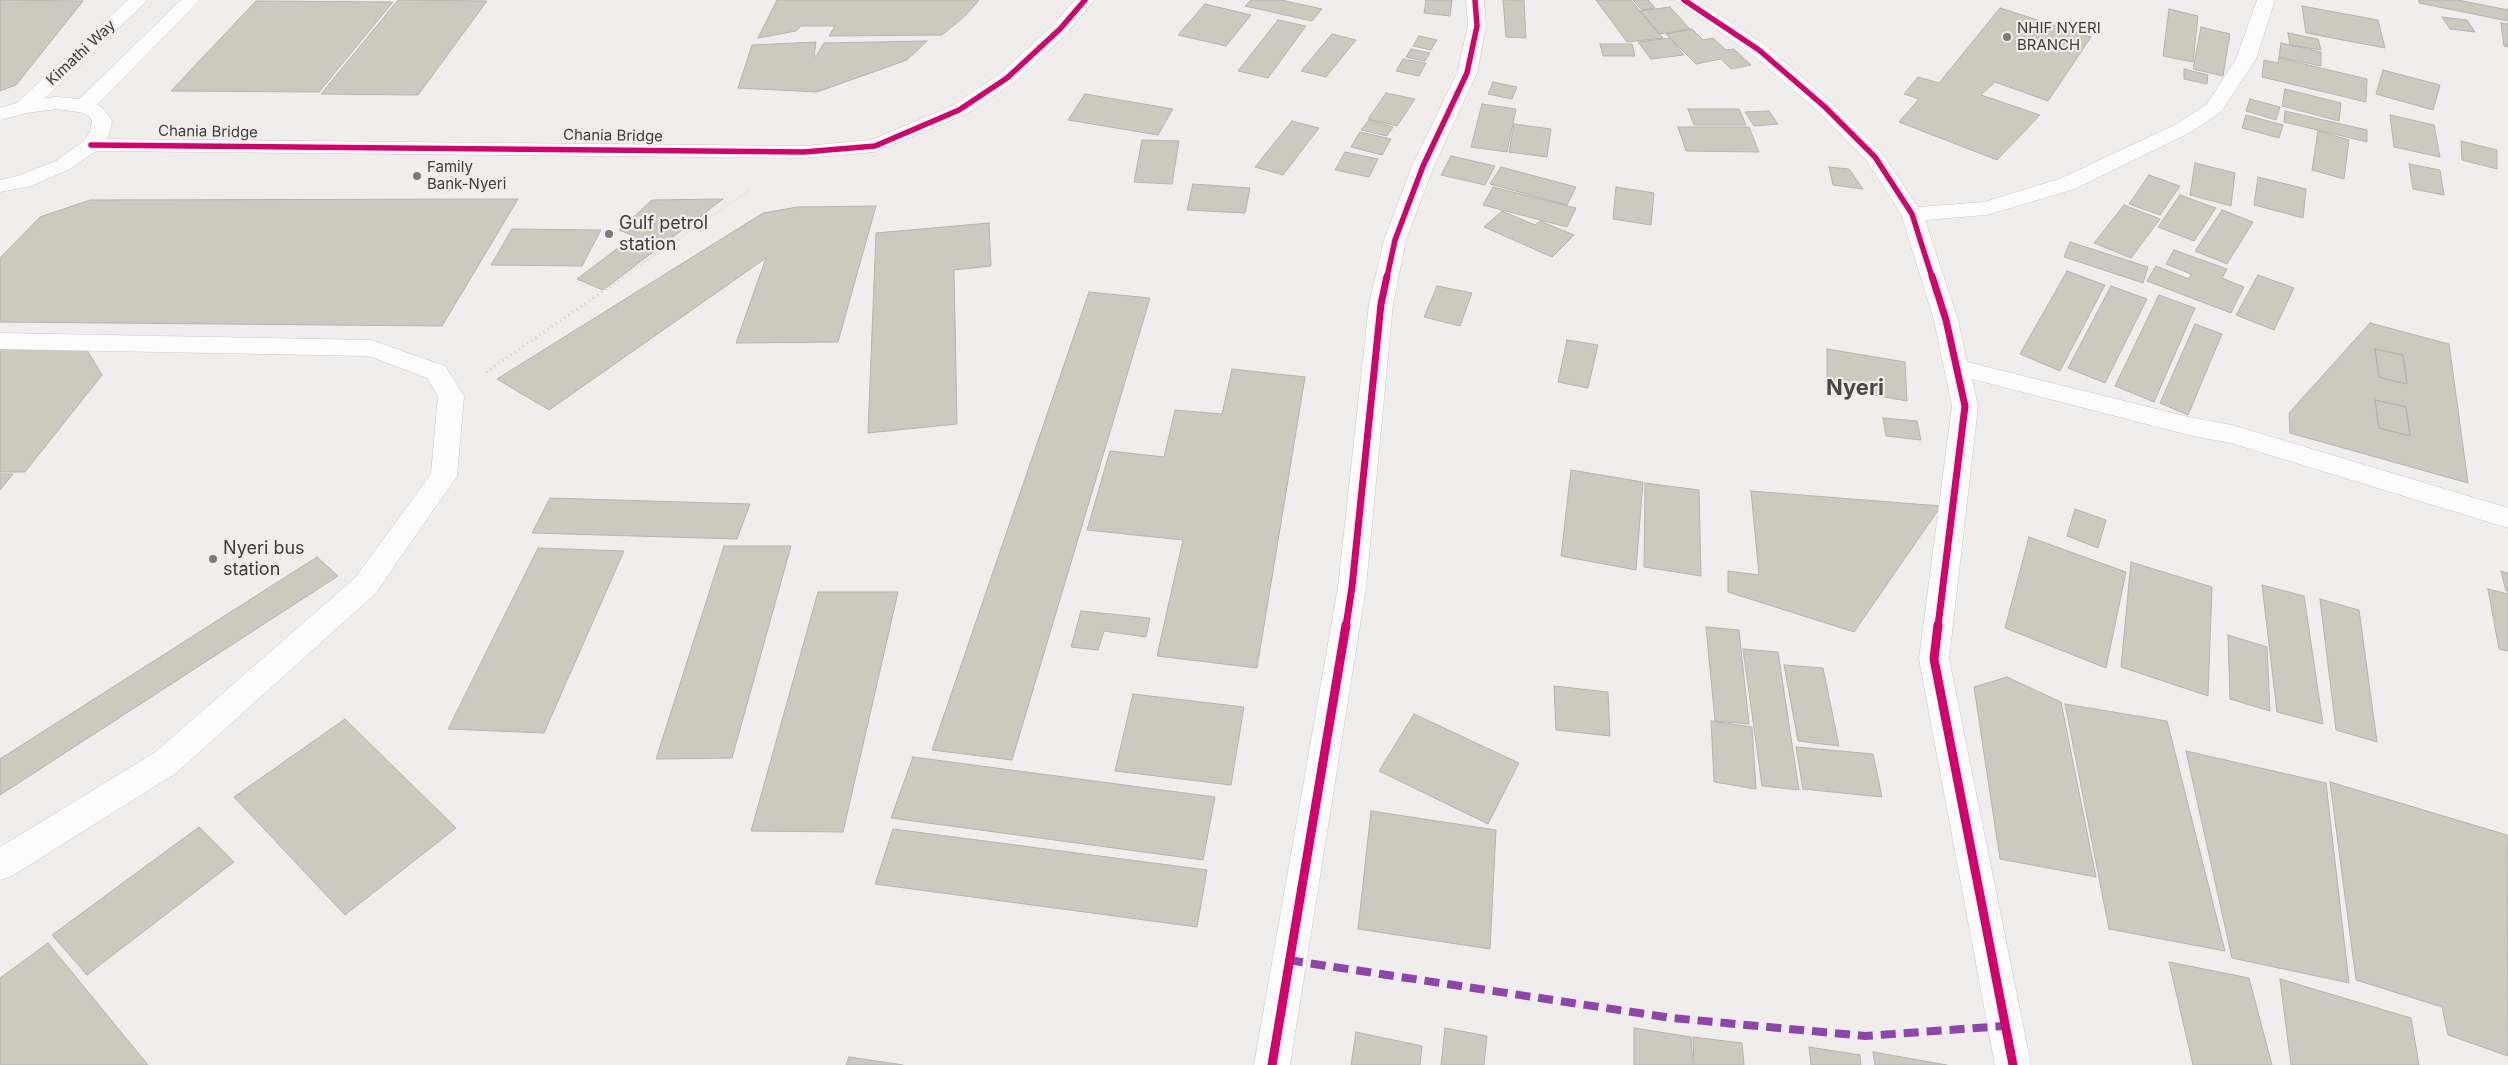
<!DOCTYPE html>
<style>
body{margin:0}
canvas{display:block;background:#f0eeec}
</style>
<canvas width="2508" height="1065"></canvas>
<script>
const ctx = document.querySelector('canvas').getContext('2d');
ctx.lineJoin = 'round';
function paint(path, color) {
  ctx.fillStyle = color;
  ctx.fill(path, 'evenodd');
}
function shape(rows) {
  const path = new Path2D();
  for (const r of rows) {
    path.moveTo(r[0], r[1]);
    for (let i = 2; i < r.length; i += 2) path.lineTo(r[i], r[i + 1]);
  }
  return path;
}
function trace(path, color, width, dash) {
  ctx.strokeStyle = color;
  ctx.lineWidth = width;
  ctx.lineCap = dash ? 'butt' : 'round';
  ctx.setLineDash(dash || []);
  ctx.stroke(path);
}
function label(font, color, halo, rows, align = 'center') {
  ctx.font = font + ' Inter,sans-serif';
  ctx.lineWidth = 4.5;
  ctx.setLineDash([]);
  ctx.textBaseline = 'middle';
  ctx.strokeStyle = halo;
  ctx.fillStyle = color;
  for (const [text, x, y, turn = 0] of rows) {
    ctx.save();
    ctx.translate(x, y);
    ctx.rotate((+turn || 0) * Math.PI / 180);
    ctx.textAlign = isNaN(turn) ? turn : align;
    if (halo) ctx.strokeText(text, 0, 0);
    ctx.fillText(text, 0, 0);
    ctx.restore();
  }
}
const building = shape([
 [0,0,83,1,16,85,0,91,0,0],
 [398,0,487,1,418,95,321,94,398,0],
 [777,0,979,0,966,15,942,35,829,36,835,26,801,26,796,31,758,38,777,0],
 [1251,0,1281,0,1322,9,1312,21,1245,6,1251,0],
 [1426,0,1452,0,1450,16,1424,13,1426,0],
 [1503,0,1524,0,1526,38,1506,37,1503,0],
 [1596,0,1631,0,1663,38,1627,42,1596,0],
 [1633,0,1648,0,1655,8,1642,10,1633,0],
 [2419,0,2458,0,2508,10,2508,21,2419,3,2419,0],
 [256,1,393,2,319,92,171,91,256,1],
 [1205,4,1251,15,1226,46,1178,35,1205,4],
 [2302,6,2378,20,2385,48,2306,33,2302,6],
 [1670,7,1690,29,1659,34,1640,11,1670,7],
 [2000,8,2091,37,2048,101,1995,82,1981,95,2040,115,1997,160,1899,122,1919,99,1904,94,1918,77,1939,83,2000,8],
 [2169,9,2198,16,2193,62,2163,56,2169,9],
 [2442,17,2467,20,2475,32,2450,29,2442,17],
 [1278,20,1306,26,1268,78,1238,71,1278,20],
 [2501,23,2508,24,2508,47,2504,46,2501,23],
 [2201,27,2230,34,2223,76,2193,69,2201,27],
 [1692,29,1703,40,1713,38,1726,50,1734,49,1751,65,1731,69,1721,59,1696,64,1666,34,1692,29],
 [2288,33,2318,39,2321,50,2290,45,2288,33],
 [1332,34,1356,40,1326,77,1301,71,1332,34],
 [1419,36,1437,40,1431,50,1413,46,1419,36],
 [1670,38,1684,55,1651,59,1638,42,1670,38],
 [927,41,907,60,817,92,738,88,752,45,816,42,814,56,816,56,824,43,927,41],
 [2281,43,2321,52,2321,66,2279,57,2281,43],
 [1600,44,1632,44,1635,56,1603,56,1600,44],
 [1411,49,1430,53,1425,61,1406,57,1411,49],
 [2279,58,2367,79,2366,102,2262,77,2264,60,2278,63,2279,58],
 [1403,59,1426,63,1419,76,1396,71,1403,59],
 [2184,69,2208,75,2207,84,2184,79,2184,69],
 [2383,70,2440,85,2433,110,2376,94,2383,70],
 [1493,82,1517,87,1512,99,1488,94,1493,82],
 [2285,89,2341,103,2339,121,2282,106,2285,89],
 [1386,93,1415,99,1397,126,1368,119,1386,93],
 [1085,94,1173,109,1158,135,1068,120,1085,94],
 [2250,99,2280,107,2276,120,2246,111,2250,99],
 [1482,104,1516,109,1507,152,1471,147,1482,104],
 [1688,109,1739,109,1746,125,1694,125,1688,109],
 [1769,111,1778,124,1754,126,1745,112,1769,111],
 [2285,111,2367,130,2367,142,2284,122,2285,111],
 [2246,115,2283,125,2279,138,2242,128,2246,115],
 [2390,115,2434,125,2440,157,2394,147,2390,115],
 [1369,120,1393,127,1387,136,1361,130,1369,120],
 [1292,121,1319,128,1283,175,1255,167,1292,121],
 [1514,124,1551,129,1547,157,1509,152,1514,124],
 [1678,127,1749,127,1759,152,1686,151,1678,127],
 [2318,131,2349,140,2344,179,2312,170,2318,131],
 [1360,132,1391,139,1382,155,1351,147,1360,132],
 [1142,140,1179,141,1172,184,1134,182,1142,140],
 [2461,141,2497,150,2497,169,2462,160,2461,141],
 [1345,152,1378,159,1369,177,1335,170,1345,152],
 [1451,156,1495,166,1485,185,1441,175,1451,156],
 [2195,163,2235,173,2231,206,2190,195,2195,163],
 [2409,164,2440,170,2444,195,2413,189,2409,164],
 [1501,167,1576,187,1567,205,1490,184,1501,167],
 [1829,167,1849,169,1863,189,1833,185,1829,167],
 [2149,175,2180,186,2160,215,2129,204,2149,175],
 [2258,177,2306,189,2303,218,2254,205,2258,177],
 [1193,184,1250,188,1245,213,1187,210,1193,184],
 [1493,187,1576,208,1567,227,1483,205,1493,187],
 [1616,187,1654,193,1651,225,1613,219,1616,187],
 [2180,195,2216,208,2194,241,2158,227,2180,195],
 [518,199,442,326,0,322,0,258,40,217,90,200,518,199],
 [723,199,603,290,577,279,634,236,619,230,652,200,723,199],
 [2124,205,2160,219,2131,258,2094,243,2124,205],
 [876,206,838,342,736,343,766,258,549,410,497,379,763,213,798,207,876,206],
 [2222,210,2253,222,2227,264,2195,251,2222,210],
 [1502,211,1535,225,1540,221,1574,235,1552,257,1484,227,1502,211],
 [989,223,991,266,954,270,957,424,868,433,876,233,989,223],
 [512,229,601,230,582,266,491,265,512,229],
 [2070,242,2148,267,2143,283,2064,257,2070,242],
 [2174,250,2227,269,2222,278,2244,287,2231,313,2147,281,2156,266,2189,279,2191,274,2166,264,2174,250],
 [2067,271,2105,285,2060,371,2020,354,2067,271],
 [2258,275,2294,288,2274,330,2236,315,2258,275],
 [1437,286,1472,293,1460,326,1424,317,1437,286],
 [2111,286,2147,299,2105,383,2068,368,2111,286],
 [1089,292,1150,298,1012,760,932,750,1089,292],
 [2159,295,2195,308,2154,402,2115,386,2159,295],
 [2370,323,2449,344,2468,483,2290,433,2289,413,2370,323],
 [2375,349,2403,355,2407,384,2379,377,2375,349],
 [2375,400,2406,407,2410,436,2379,428,2375,400],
 [2195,324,2222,334,2188,415,2160,403,2195,324],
 [1567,340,1598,345,1588,388,1558,382,1567,340],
 [84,345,102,375,25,472,0,472,0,346,84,345],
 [1827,349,1905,362,1907,401,1827,387,1827,349],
 [2375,349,2403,355,2407,384,2379,377,2375,349],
 [1232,369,1305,377,1257,668,1157,656,1183,540,1087,530,1110,451,1164,457,1175,410,1222,414,1232,369],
 [2375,400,2406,407,2410,436,2379,428,2375,400],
 [1883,418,1917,421,1921,440,1886,436,1883,418],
 [1571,470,1643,482,1636,570,1561,556,1571,470],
 [0,474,13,474,0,490,0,474],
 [1645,483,1699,490,1701,576,1644,567,1645,483],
 [1751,491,1941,506,1854,632,1728,592,1728,571,1759,575,1751,491],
 [550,498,750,504,737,539,532,533,550,498],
 [2075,509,2106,520,2098,548,2067,536,2075,509],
 [2029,537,2126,572,2106,668,2005,628,2029,537],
 [724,546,791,546,732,758,656,759,724,546],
 [538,548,624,551,544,733,448,729,538,548],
 [317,557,338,576,0,795,0,759,317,557],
 [2131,562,2212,587,2208,696,2121,667,2131,562],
 [2501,571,2508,573,2508,591,2506,591,2501,571],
 [2262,585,2304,596,2323,724,2277,712,2262,585],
 [2488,589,2508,594,2508,651,2499,649,2488,589],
 [818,592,898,592,843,832,751,831,818,592],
 [2320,599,2359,610,2377,742,2336,730,2320,599],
 [1081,611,1150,618,1146,637,1104,631,1098,650,1071,647,1081,611],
 [1706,627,1739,630,1749,724,1715,721,1706,627],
 [2228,635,2267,647,2270,711,2230,699,2228,635],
 [1743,649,1778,652,1799,790,1762,786,1743,649],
 [1784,665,1823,668,1839,746,1798,741,1784,665],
 [2007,677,2061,702,2096,877,2000,859,1974,687,2007,677],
 [1554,686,1608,692,1610,736,1556,730,1554,686],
 [1133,694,1244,707,1231,785,1115,771,1133,694],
 [2065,704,2167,721,2225,951,2109,929,2065,704],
 [1414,714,1519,763,1488,824,1379,771,1414,714],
 [345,719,456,828,345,915,234,797,345,719],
 [1711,721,1752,727,1756,789,1714,782,1711,721],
 [1796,747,1873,754,1882,797,1803,789,1796,747],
 [2186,751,2326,783,2349,983,2232,958,2186,751],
 [913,757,1215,797,1203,860,891,818,913,757],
 [2330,782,2507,835,2508,1056,2448,1035,2442,1007,2356,980,2330,782],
 [1371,811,1496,830,1490,949,1358,929,1371,811],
 [199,827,234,862,87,975,52,935,199,827],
 [893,829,1207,870,1197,927,875,884,893,829],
 [48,943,148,1065,0,1065,0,978,48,943],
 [2169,962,2249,978,2272,1065,2193,1065,2169,962],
 [2280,979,2411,1018,2419,1065,2291,1065,2280,979],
 [1445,1028,1487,1036,1484,1065,1441,1065,1445,1028],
 [1634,1028,1691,1037,1693,1065,1634,1065,1634,1028],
 [1356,1032,1422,1046,1420,1065,1351,1065,1356,1032],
 [1693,1037,1742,1043,1744,1065,1694,1065,1693,1037],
 [1809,1047,1860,1055,1861,1065,1811,1065,1809,1047],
 [1873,1052,1947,1065,1875,1065,1873,1052],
 [849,1057,903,1065,846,1065,849,1057]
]);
const pathFar1 = shape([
 [623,277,751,189]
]);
const path = shape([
 [486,372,625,276]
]);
const lane = shape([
 [0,333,371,340,445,366,464,396,457,476,375,594,176,773,12,876,0,880,0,847,154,753,355,578,431,474,438,396,427,378,369,356,0,349,0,333]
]);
const street = shape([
 [128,0,148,0,45,98,57,97,79,99,181,0,200,0,97,105,103,108,112,121,110,132,106,139,804,146,871,140,952,106,1000,74,1053,25,1075,0,1094,0,1067,33,1014,82,966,114,875,152,804,158,96,151,70,169,31,186,0,192,0,180,17,176,56,161,84,141,90,132,92,121,89,116,79,112,57,109,26,113,0,120,0,108,17,103,128,0],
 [1466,0,1484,0,1486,26,1477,73,1434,166,1406,240,1393,304,1366,587,1290,1065,1254,1065,1338,587,1369,304,1384,240,1412,166,1457,73,1468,26,1466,0],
 [1675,0,1696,0,1766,46,1832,103,1882,153,1918,207,1984,202,2059,179,2177,124,2207,104,2236,59,2257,0,2275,0,2256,59,2221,112,2191,132,2075,189,1986,215,1925,220,1958,320,1967,362,2193,418,2232,425,2508,508,2508,528,2231,443,2193,436,1972,379,1978,406,1949,659,2031,1065,1995,1065,1919,659,1952,406,1934,320,1901,214,1867,161,1818,111,1752,54,1675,0]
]);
const quiet = shape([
 [1288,960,1672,1018,1865,1036,2004,1026]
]);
const cyclewayFar2 = shape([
 [1684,0,1759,50,1825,107,1875,157,1912,214,1932,277],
 [91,145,804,152,875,146,959,110,1007,78,1060,29,1085,0],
 [1387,277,1395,240,1423,166,1467,73,1477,26,1475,0]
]);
const cyclewayFar1 = shape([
 [1932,276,1946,320,1965,406,1938,626],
 [1346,626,1352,587,1381,304,1387,276]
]);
const cycleway = shape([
 [1938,625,1934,659,2013,1065],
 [1272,1065,1346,625]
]);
const markers = [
 [2007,37,5,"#7c7b79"],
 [417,176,5,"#7c7b79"],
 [609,234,5,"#7c7b79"],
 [213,559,5,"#7c7b79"]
];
const farPoinames = [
 ["NHIF NYERI",2017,28],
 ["BRANCH",2017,45],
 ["Family",427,167],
 ["Bank-Nyeri",427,184]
];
const farStreetnames = [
 ["Kimathi Way",81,53,-43],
 ["Chania Bridge",208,132,1],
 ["Chania Bridge",613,136,1]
];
const poiNames = [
 ["Gulf petrol",619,224],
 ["station",619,245],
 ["Nyeri bus",223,549],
 ["station",223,570]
];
const districtNames = [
 ["Nyeri",1855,388]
];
paint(building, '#cccabe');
trace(building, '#b4b3b2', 1);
trace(lane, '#c8c7c6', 1);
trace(street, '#c8c7c6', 1);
trace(pathFar1, '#cecdcc', 2.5, [0.5, 2.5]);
trace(path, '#cecdcc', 3, [1, 4]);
paint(lane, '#fdfcfc');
paint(street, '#fdfcfc');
trace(quiet, '#8e44ad', 8, [15, 8]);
trace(cyclewayFar2, '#d6006c', 5.5);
trace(cyclewayFar1, '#d6006c', 7);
trace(cycleway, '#d6006c', 9);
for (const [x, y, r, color] of markers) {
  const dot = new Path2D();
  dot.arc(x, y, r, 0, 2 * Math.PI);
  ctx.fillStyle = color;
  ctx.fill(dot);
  trace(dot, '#f2edea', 2);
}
label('15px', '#3e3d3b', '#f2edea', farPoinames, 'left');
label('15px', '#3e3d3b', '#f2edea', farStreetnames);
label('18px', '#3e3d3b', '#f2edea', poiNames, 'left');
label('bold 22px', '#4a4744', '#f2edea', districtNames);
</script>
